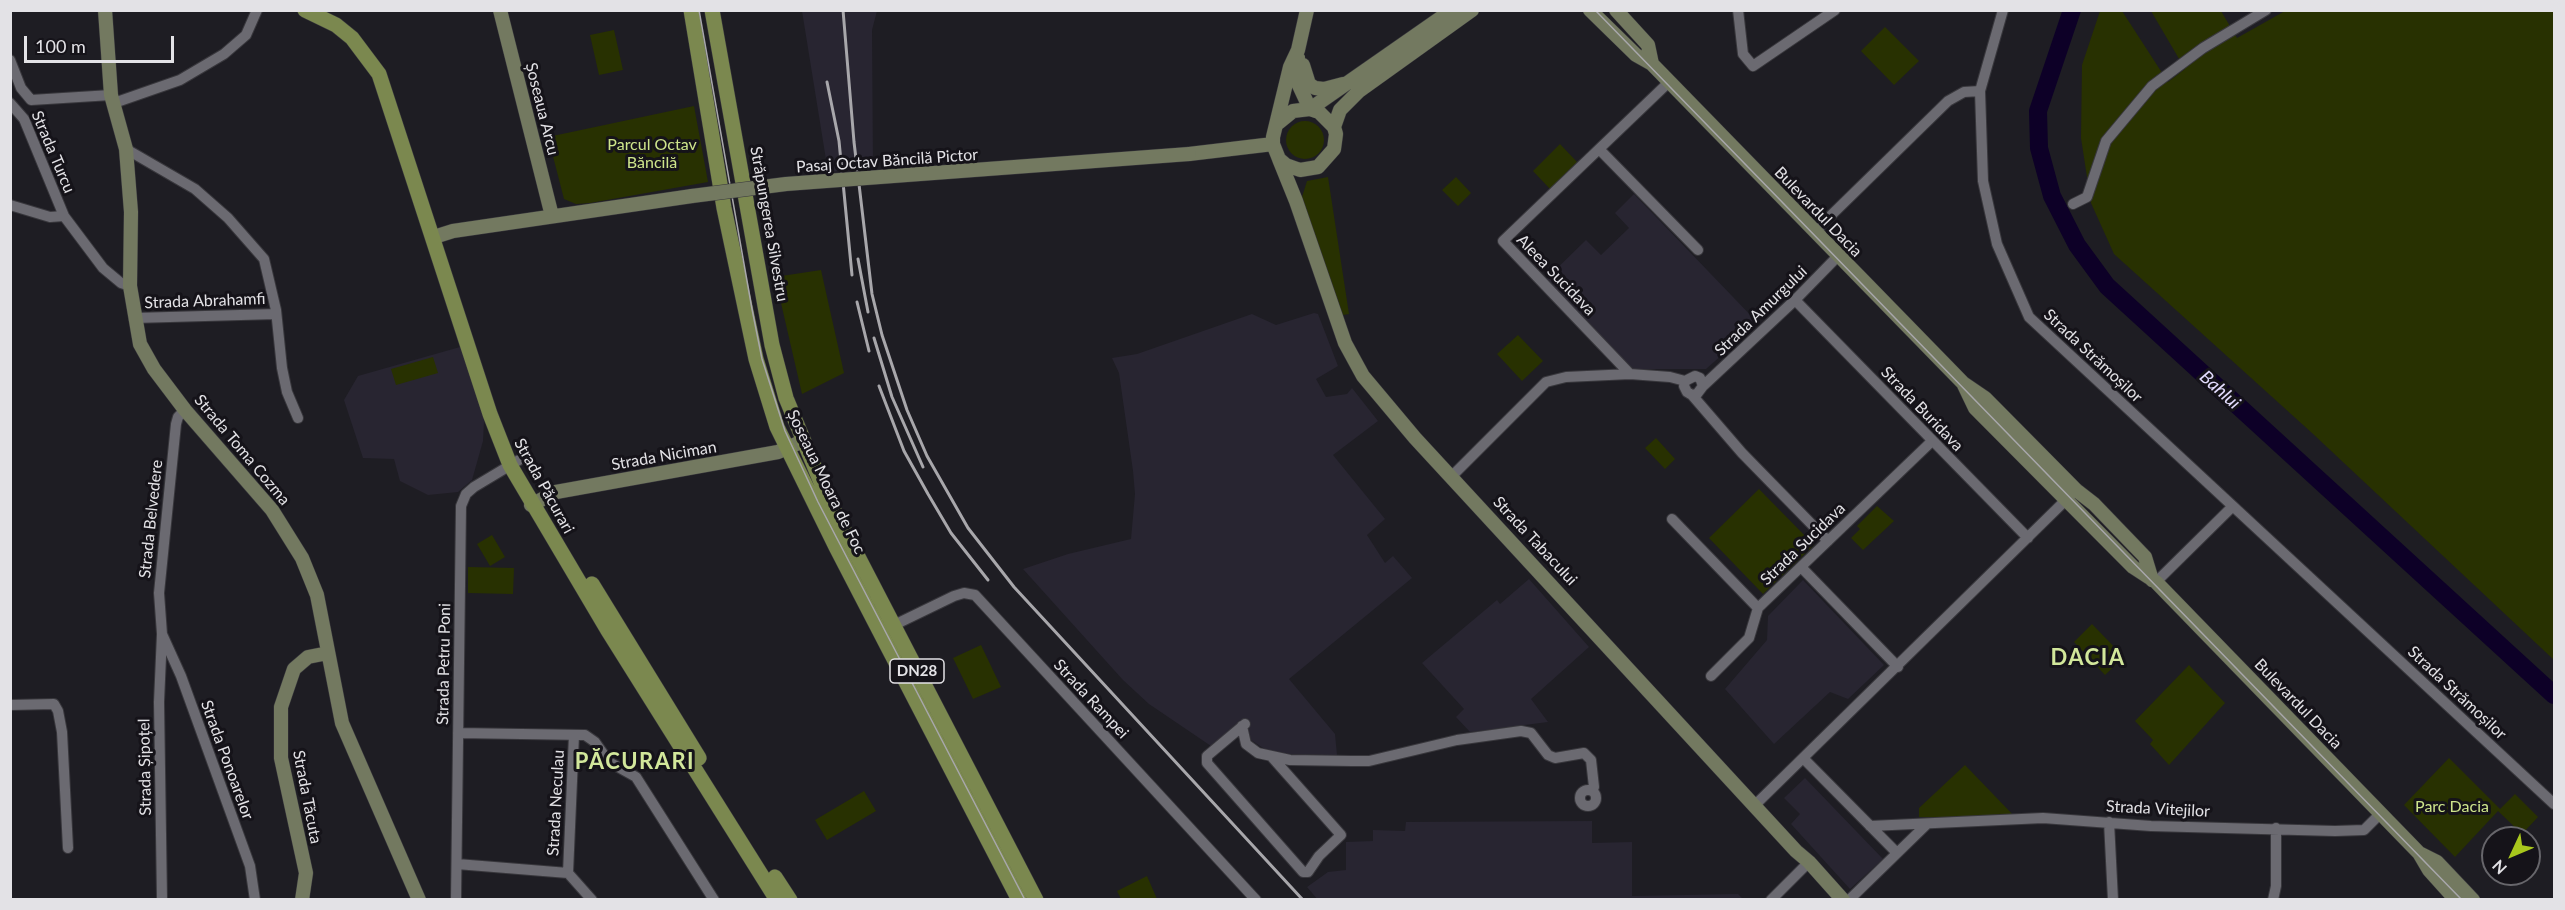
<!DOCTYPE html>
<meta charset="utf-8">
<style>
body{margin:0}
#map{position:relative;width:2565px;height:910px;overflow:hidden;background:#1e1d23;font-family:Lato,sans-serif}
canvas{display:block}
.frame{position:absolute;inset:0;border:12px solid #e3e2e6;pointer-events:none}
.north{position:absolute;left:2481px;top:826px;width:60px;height:60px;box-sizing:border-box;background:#151319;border:2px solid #67666b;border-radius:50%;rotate:226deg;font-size:16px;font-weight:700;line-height:24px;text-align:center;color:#e3e2e6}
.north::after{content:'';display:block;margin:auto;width:21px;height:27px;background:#a8c71d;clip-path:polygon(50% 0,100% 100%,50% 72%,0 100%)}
.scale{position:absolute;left:24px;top:36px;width:150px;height:27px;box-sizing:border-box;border:3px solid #e3e2e6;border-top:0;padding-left:8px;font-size:18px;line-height:21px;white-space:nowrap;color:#e3e2e6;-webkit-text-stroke:4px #151319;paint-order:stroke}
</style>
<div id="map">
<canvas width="2565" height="910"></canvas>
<div class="frame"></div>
<div class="north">N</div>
<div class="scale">100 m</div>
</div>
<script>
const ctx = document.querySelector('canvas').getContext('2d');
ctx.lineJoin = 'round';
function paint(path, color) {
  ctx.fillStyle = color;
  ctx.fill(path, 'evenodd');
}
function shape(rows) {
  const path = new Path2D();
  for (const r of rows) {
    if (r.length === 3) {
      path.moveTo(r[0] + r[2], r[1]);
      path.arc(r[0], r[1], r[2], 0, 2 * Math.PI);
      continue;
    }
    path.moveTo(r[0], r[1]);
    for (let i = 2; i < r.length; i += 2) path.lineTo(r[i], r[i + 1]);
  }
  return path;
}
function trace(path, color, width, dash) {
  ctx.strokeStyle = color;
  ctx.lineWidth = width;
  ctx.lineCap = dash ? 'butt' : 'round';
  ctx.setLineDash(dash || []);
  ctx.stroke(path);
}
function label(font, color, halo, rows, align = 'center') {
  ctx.font = font + ' Lato,sans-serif';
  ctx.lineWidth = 6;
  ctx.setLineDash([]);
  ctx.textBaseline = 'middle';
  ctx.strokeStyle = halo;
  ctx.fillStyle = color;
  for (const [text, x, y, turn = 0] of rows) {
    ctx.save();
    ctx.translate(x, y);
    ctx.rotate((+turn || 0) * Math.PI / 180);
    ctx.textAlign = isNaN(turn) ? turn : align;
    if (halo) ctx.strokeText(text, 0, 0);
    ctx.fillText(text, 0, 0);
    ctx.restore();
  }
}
const built = shape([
 [802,11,877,11,872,30,873,168,828,172],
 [1634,194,1758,323,1706,369,1632,369,1545,280,1586,240,1601,255,1629,228,1615,213],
 [1314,313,1318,314,1338,366,1316,379,1326,397,1347,394,1352,388,1378,421,1333,455,1385,519,1367,535,1385,563,1393,556,1412,578,1289,679,1335,734,1337,755,1284,754,1266,750,1251,740,1248,727,1242,720,1211,746,1149,704,1123,680,1023,569,1068,554,1131,539,1135,494,1133,471,1119,373,1112,358,1137,354,1252,314,1276,325],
 [460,347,484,421,483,441,472,480,458,492,428,495,400,481,394,459,363,458,344,400,358,376],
 [1529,579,1589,647,1531,699,1548,722,1470,732,1456,717,1464,709,1422,663,1497,600,1500,604],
 [1803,580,1884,665,1848,699,1830,692,1774,744,1725,689,1767,640,1768,616],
 [1805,778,1883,859,1850,889,1791,824,1800,814,1784,798],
 [1592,821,1592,843,1632,842,1632,896,1738,894,1743,899,1318,900,1307,887,1328,872,1346,870,1346,842,1373,841,1373,830,1405,831,1406,822]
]);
const green = shape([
 [2100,11,2122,11,2168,82,2185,69,2151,11,2221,11,2237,38,2285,11,2552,11,2554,14,2554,660,2312,433,2114,254,2091,203,2081,138,2082,65],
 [1885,27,1919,61,1894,85,1861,51],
 [614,30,623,70,599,75,590,35],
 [694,106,708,182,590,203,576,204,564,199,548,137],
 [1305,140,19],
 [1560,144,1577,162,1550,189,1533,171],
 [1328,177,1349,314,1343,315,1302,197,1307,181],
 [1456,177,1471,193,1458,206,1442,190],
 [821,270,844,373,802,394,775,277],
 [1518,335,1543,361,1522,381,1497,354],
 [433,357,438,373,396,385,391,369],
 [1656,438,1675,459,1665,469,1645,448],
 [1759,489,1814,545,1763,594,1709,538],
 [1877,506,1894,521,1863,550,1851,538,1860,529,1857,526],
 [492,535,505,557,490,566,477,544],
 [468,567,514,568,513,594,468,593],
 [2092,624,2124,657,2105,675,2074,642],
 [981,645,1001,687,973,699,953,658],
 [2189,665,2225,703,2169,765,2150,744,2153,740,2135,721],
 [2449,758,2500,809,2515,794,2538,817,2522,834,2498,811,2455,857,2404,805],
 [1965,765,2018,820,1919,817,1919,808],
 [864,791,876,811,827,840,815,820],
 [1147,876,1157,899,1121,899,1117,891]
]);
const river = shape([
 [2072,10,2038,111,2039,148,2052,196,2077,245,2107,286,2554,695]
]);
const street = shape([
 [1738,10,1743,54,1753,66,1835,10],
 [2003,10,1980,91,1983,181,1997,244,2029,317,2554,804],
 [10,60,21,88,31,100,111,95],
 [10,103,24,119,64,216,103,268,121,283,130,286],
 [114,103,180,80,224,54,246,35,257,10],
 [126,149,195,189,228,218,264,259,276,310,282,368,287,392,298,418],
 [1599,149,1698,250],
 [2073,204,2087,197,2106,141,2152,86,2203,48,2266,10],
 [10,205,50,217,64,216],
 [1814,232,1948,101,1964,92,1980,91],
 [1795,300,2028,538],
 [134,318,276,314],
 [1630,374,1503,241,1669,82],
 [1685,381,1684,386,1687,392,1692,395,1697,394,1703,386,1795,300,1838,256],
 [1692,395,1742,453,1828,541],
 [1452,476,1546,382,1566,377,1630,374,1670,377,1685,381,1695,376,1700,378,1703,386],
 [1672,519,1758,608,1931,442],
 [1801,567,1898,667],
 [2156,582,2232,507],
 [888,628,954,596,964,593,975,595,1256,900],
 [162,634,181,676,250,866,255,900],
 [1711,676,1749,638,1758,608],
 [10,705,54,704,58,711,62,732,68,848],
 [1245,724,1207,756,1207,763,1303,872,1308,872,1319,856,1341,835,1271,756],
 [1242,726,1246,744,1258,753,1290,760,1352,761,1369,761,1457,740,1521,731,1531,733,1548,755,1555,758,1584,753,1591,760,1594,787,1592,791],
 [458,733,585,735,595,742,609,762,636,777,714,900],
 [1803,758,1897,853],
 [1588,798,8],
 [1754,806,2076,490],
 [2109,822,2113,900],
 [1870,826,2043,818,2151,826,2335,831,2364,830,2381,813],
 [457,864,568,873,592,900],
 [568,873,574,735],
 [162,900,159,702,162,634,159,593,176,424,178,417,185,410],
 [456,900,461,506,466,494,474,487,519,460],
 [1771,900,1809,862],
 [1849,900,1927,824],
 [2273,900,2276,886,2276,828]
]);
const secondary = shape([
 [105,10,111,95,126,149,131,212,130,286,140,344,154,369,185,410,272,510,302,558,317,595,342,723,419,900],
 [500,10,552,216],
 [1590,10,1636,55,1652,64,1963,383,1985,398,2076,490,2094,504,2145,557,2152,580],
 [1616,10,1648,45,1652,64],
 [1298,58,1297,81,1310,109,1452,10],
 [1303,65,1309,84,1315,88,1324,89,1343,84],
 [1277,124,1293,111,1310,109,1319,112,1334,127,1336,134,1334,149,1318,167,1300,170,1286,165,1279,159,1273,144,1273,137,1290,67,1298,50,1307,10],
 [1334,127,1340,110,1359,91,1472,10],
 [1189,154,1273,144],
 [1279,159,1296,201,1345,343,1363,376,1415,438,1796,851,1809,862,1843,900],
 [434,237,453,231,692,196],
 [1964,385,1975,408,2133,567,2156,582,2419,853,2429,870,2456,900],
 [531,505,556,492,778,452,803,441],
 [2419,853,2437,862,2473,900],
 [302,900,306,873,281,758,281,707,294,669,308,657,328,653]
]);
const primary = shape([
 [305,10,336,25,352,38,379,74,490,414,510,465,607,629,777,900],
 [691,10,724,208,756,359,777,427,836,547,1019,900],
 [712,10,772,345,786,398,827,497,1036,900],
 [592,584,699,758],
 [775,877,790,900]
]);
const tram = shape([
 [699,10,752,309,762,359,785,431,818,502,1025,900],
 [1595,10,2462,900]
]);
const rail = shape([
 [843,10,854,142,872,294,882,335,907,410,927,456,968,528,1014,587,1303,900],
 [827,82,839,141,852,275],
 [858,259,868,312],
 [857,302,869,351],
 [874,338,892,397,923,467],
 [879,386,904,451,928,494,951,533,988,580]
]);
const secondaryBridge = shape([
 [692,196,786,184,1189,154]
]);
const shields = [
 [917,671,54]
];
const shieldNames = [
 ["DN28",917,671]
];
const streetNames = [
 ["Șoseaua Arcu",542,109,76],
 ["Strada Turcu",53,152,67],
 ["Pasaj Octav Băncilă Pictor",887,161,-4],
 ["Bulevardul Dacia",1818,212,46],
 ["Străpungerea Silvestru",769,224,80],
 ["Aleea Sucidava",1556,275,46],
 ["Strada Abrahamfi",205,301,-2],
 ["Strada Amurgului",1761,311,-44],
 ["Strada Strămoșilor",2093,356,43],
 ["Strada Buridava",1922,409,46],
 ["Strada Toma Cozma",242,450,50],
 ["Strada Niciman",664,456,-10],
 ["Șoseaua Moara de Foc",826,482,64],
 ["Strada Păcurari",544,486,61],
 ["Strada Belvedere",151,519,-84],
 ["Strada Tabacului",1535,541,47],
 ["Strada Sucidava",1803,544,-44],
 ["Strada Petru Poni",444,664,-89],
 ["Strada Strămoșilor",2457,693,43],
 ["Strada Rampei",1091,699,47],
 ["Bulevardul Dacia",2298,704,46],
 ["Strada Ponoarelor",227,760,70],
 ["Strada Șipoțel",145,767,-91],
 ["Strada Tăcuta",307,797,79],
 ["Strada Neculau",556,803,-87],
 ["Strada Vitejilor",2158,809,3]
];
const parkNames = [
 ["Parcul Octav",652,145],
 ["Băncilă",652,163],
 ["Parc Dacia",2452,807]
];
const waterNames = [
 ["Bahlui",2220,390,42]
];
const districtNames = [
 ["DACIA",2088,658],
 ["PĂCURARI",635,762]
];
paint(built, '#282531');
paint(green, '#283101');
trace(river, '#0d0027', 18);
trace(street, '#38373c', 12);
trace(secondary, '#38373c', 15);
trace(primary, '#38373c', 16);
trace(street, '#6b6a71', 10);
trace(secondary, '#737960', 14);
trace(primary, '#7b884f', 15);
trace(tram, '#a8a7ab', 1.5);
trace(rail, '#a8a7ab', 3);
trace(secondaryBridge, '#38373c', 15, []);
trace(secondaryBridge, '#737960', 14);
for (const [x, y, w] of shields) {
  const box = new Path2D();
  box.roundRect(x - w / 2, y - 12, w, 24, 4.5);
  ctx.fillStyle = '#151319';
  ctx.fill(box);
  trace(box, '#e3e2e6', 1.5);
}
label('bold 15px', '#e3e2e6', null, shieldNames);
label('16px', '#e3e2e6', '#151319', streetNames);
label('16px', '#cee58b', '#151319', parkNames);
label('italic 18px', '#e3dcfe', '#151319', waterNames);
ctx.letterSpacing = '1.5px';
label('bold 22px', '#d2e79b', '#151319', districtNames);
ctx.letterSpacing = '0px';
</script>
